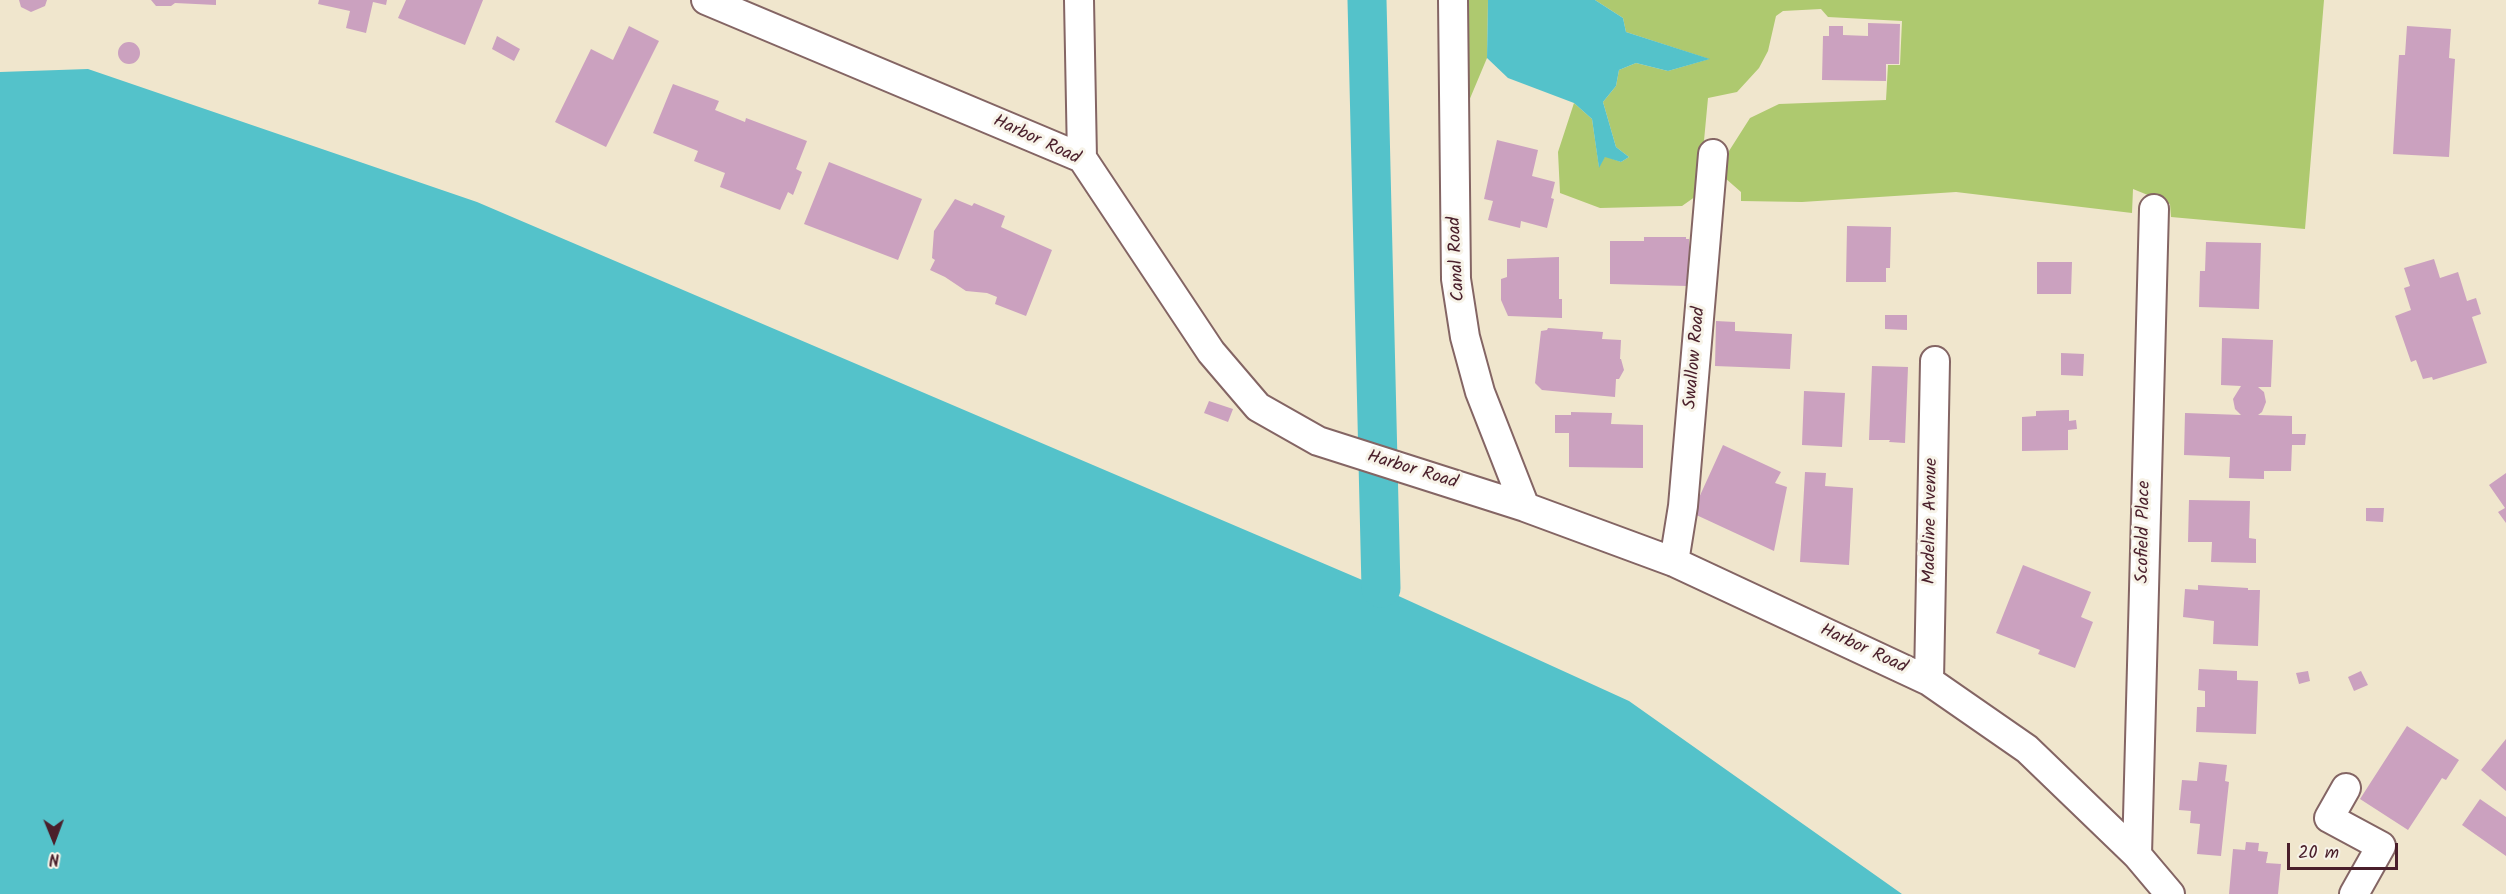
<!DOCTYPE html>
<style>
body{margin:0}
#map{position:relative;width:2506px;height:894px;overflow:hidden;background:#f0e6cd;font-family:Kalam,sans-serif}
canvas{display:block}
.north{position:absolute;left:24px;top:810px;width:60px;height:60px;-webkit-text-stroke:4px #f7f3e8;paint-order:stroke;rotate:179deg;font-size:16px;font-weight:700;line-height:24px;text-align:center;color:#4a1f2b}
.north::after{content:'';display:block;margin:auto;width:21px;height:27px;background:#4a1f2b;clip-path:polygon(50% 0,100% 100%,50% 72%,0 100%)}
.scale{position:absolute;left:2287px;top:843px;width:111px;height:27px;box-sizing:border-box;border:3px solid #4a1f2b;border-top:0;padding-left:8px;font-size:18px;line-height:21px;white-space:nowrap;color:#4a1f2b;-webkit-text-stroke:4px #f7f3e8;paint-order:stroke}
</style>
<div id="map">
<canvas width="2506" height="894"></canvas>
<div class="north">N</div>
<div class="scale">20 m</div>
</div>
<script>
const ctx = document.querySelector('canvas').getContext('2d');
ctx.lineJoin = 'round';
function paint(path, color) {
  ctx.fillStyle = color;
  ctx.fill(path, 'evenodd');
}
function shape(rows) {
  const path = new Path2D();
  for (const r of rows) {
    if (r.length === 3) {
      path.moveTo(r[0] + r[2], r[1]);
      path.arc(r[0], r[1], r[2], 0, 2 * Math.PI);
      continue;
    }
    path.moveTo(r[0], r[1]);
    for (let i = 2; i < r.length; i += 2) path.lineTo(r[i], r[i + 1]);
  }
  return path;
}
function trace(path, color, width, dash) {
  ctx.strokeStyle = color;
  ctx.lineWidth = width;
  ctx.lineCap = dash ? 'butt' : 'round';
  ctx.setLineDash(dash || []);
  ctx.stroke(path);
}
function label(font, color, halo, rows, align = 'center') {
  ctx.font = font + ' Kalam,sans-serif';
  ctx.lineWidth = 6;
  ctx.setLineDash([]);
  ctx.textBaseline = 'middle';
  ctx.strokeStyle = halo;
  ctx.fillStyle = color;
  for (const [text, x, y, turn = 0] of rows) {
    ctx.save();
    ctx.translate(x, y);
    ctx.rotate((+turn || 0) * Math.PI / 180);
    ctx.textAlign = isNaN(turn) ? turn : align;
    if (halo) ctx.strokeText(text, 0, 0);
    ctx.fillText(text, 0, 0);
    ctx.restore();
  }
}
const green = shape([
 [1466,0,1488,0,1487,58,1466,108],
 [1595,0,2324,0,2305,229,2171,217,2170,204,2133,189,2132,213,1956,192,1802,202,1741,201,1741,192,1725,178,1729,151,1750,118,1779,104,1886,100,1888,65,1900,65,1902,21,1828,17,1821,9,1783,11,1776,16,1768,51,1759,68,1737,92,1708,98,1699,194,1682,206,1600,208,1560,193,1558,152,1574,103,1592,119,1599,167,1605,156,1621,162,1629,157,1616,147,1603,102,1616,86,1619,70,1636,63,1668,71,1709,59,1626,32,1623,18]
]);
const water = shape([
 [1488,0,1595,0,1623,18,1626,32,1710,59,1668,71,1636,63,1619,70,1616,86,1603,102,1616,147,1629,157,1621,162,1605,157,1599,168,1592,119,1574,103,1508,78,1487,58],
 [88,69,477,202,1381,588,1629,701,1902,894,0,894,0,72]
]);
const canal = shape([
 [1367,0,1381,588]
]);
const building = shape([
 [19,0,47,0,45,6,31,12,21,7],
 [151,0,216,0,216,5,175,3,171,6,156,6],
 [319,0,387,0,386,5,373,2,366,33,346,28,350,11,318,4],
 [406,0,483,0,465,45,398,18],
 [1868,23,1900,24,1899,64,1886,64,1886,81,1822,80,1823,36,1829,36,1829,26,1843,26,1843,35,1868,36],
 [629,26,659,41,606,147,555,122,591,49,613,60],
 [2407,26,2451,29,2449,58,2455,59,2449,157,2393,154,2399,55,2405,55],
 [497,36,520,49,514,61,492,49],
 [129,53,11],
 [673,84,719,101,715,110,745,122,746,118,807,141,796,169,802,172,793,195,788,192,780,210,720,187,725,173,694,161,698,151,653,133],
 [1497,140,1538,150,1532,176,1555,182,1551,198,1554,199,1547,228,1521,221,1520,228,1488,220,1493,201,1484,199],
 [829,162,922,199,898,260,804,224],
 [955,199,972,206,974,203,1005,216,1001,227,1052,250,1026,316,995,304,997,297,987,293,966,291,945,277,930,270,935,260,932,258,934,231],
 [1847,226,1891,227,1890,268,1886,268,1886,282,1846,282],
 [1644,237,1686,237,1686,239,1689,239,1689,283,1687,283,1687,286,1610,284,1610,241,1644,241],
 [2206,242,2261,243,2259,309,2199,307,2200,271,2205,271],
 [1559,257,1559,299,1562,299,1562,318,1508,316,1501,300,1501,279,1507,277,1507,259],
 [2434,259,2440,278,2458,272,2467,301,2476,298,2481,314,2472,317,2487,363,2433,380,2432,377,2423,379,2416,360,2411,362,2395,316,2411,310,2404,288,2410,286,2404,268],
 [2037,262,2072,262,2071,294,2037,294],
 [1885,315,1907,315,1907,330,1885,329],
 [1716,321,1735,322,1735,331,1792,334,1790,369,1715,366],
 [1548,328,1603,332,1602,339,1621,340,1620,359,1621,359,1624,370,1619,379,1616,379,1615,397,1542,390,1535,383,1541,331,1547,330],
 [2222,338,2273,340,2271,387,2258,387,2264,392,2266,402,2262,412,2258,415,2292,416,2292,434,2306,434,2305,445,2292,445,2291,471,2264,471,2264,479,2229,478,2230,457,2184,455,2185,413,2241,415,2235,409,2233,399,2241,386,2221,385],
 [2061,353,2084,354,2083,376,2061,375],
 [1872,366,1908,367,1905,443,1889,442,1890,440,1869,440],
 [1804,391,1845,393,1842,447,1802,445],
 [1209,401,1233,409,1228,422,1204,413],
 [2069,410,2069,421,2076,420,2077,429,2068,430,2068,450,2022,451,2022,417,2036,416,2036,411],
 [1571,412,1612,413,1611,424,1643,425,1643,468,1569,467,1569,433,1555,433,1555,415,1571,415],
 [1723,445,1781,472,1775,483,1787,487,1774,551,1692,513],
 [1805,472,1826,473,1825,486,1853,488,1849,565,1800,562],
 [2506,473,2506,523,2498,512,2505,508,2489,485],
 [2189,500,2250,501,2249,538,2256,539,2256,563,2211,562,2212,542,2188,542],
 [2366,508,2384,508,2383,522,2366,521],
 [2023,565,2091,592,2081,617,2093,622,2075,668,2038,654,2040,650,1996,633],
 [2198,585,2248,588,2248,590,2260,590,2258,646,2213,644,2214,621,2183,617,2185,589,2198,590],
 [2199,669,2237,671,2237,680,2258,681,2256,734,2196,732,2197,707,2205,707,2205,691,2198,690],
 [2308,671,2310,681,2299,684,2296,673],
 [2361,671,2368,685,2354,691,2348,677],
 [2407,726,2459,760,2446,780,2442,778,2408,830,2360,799],
 [2506,739,2506,791,2481,770],
 [2199,762,2227,765,2225,781,2229,782,2221,856,2197,854,2200,824,2190,823,2191,811,2179,810,2182,780,2197,781],
 [2480,799,2506,817,2506,856,2462,825],
 [2246,842,2259,843,2258,851,2268,852,2266,863,2281,864,2278,894,2229,894,2233,849,2245,850]
]);
const street = shape([
 [706,0,1082,158,1211,352,1258,407,1318,441,1525,507,1674,562,1929,681,2027,749,2137,855,2170,894],
 [1079,0,1082,158],
 [1453,0,1456,279,1465,337,1480,392,1525,507],
 [1674,562,1683,506,1713,154],
 [1929,681,1935,361],
 [2346,788,2329,818,2381,846,2354,894],
 [2137,855,2154,209]
]);
const streetNames = [
 ["Harbor Road",1036,141,25],
 ["Canal Road",1458,259,-93],
 ["Swallow Road",1696,358,-85],
 ["Harbor Road",1412,471,17],
 ["Madeline Avenue",1932,521,-89],
 ["Scofield Place",2145,532,-89],
 ["Harbor Road",1863,650,25]
];
paint(green, '#aec96f');
paint(water, '#54c2ca');
trace(canal, '#54c2ca', 39);
paint(building, '#cba1bf');
trace(street, '#846564', 32);
trace(street, '#fff', 28);
label('18px', '#4a1f2b', '#f7f3e8', streetNames);
</script>
